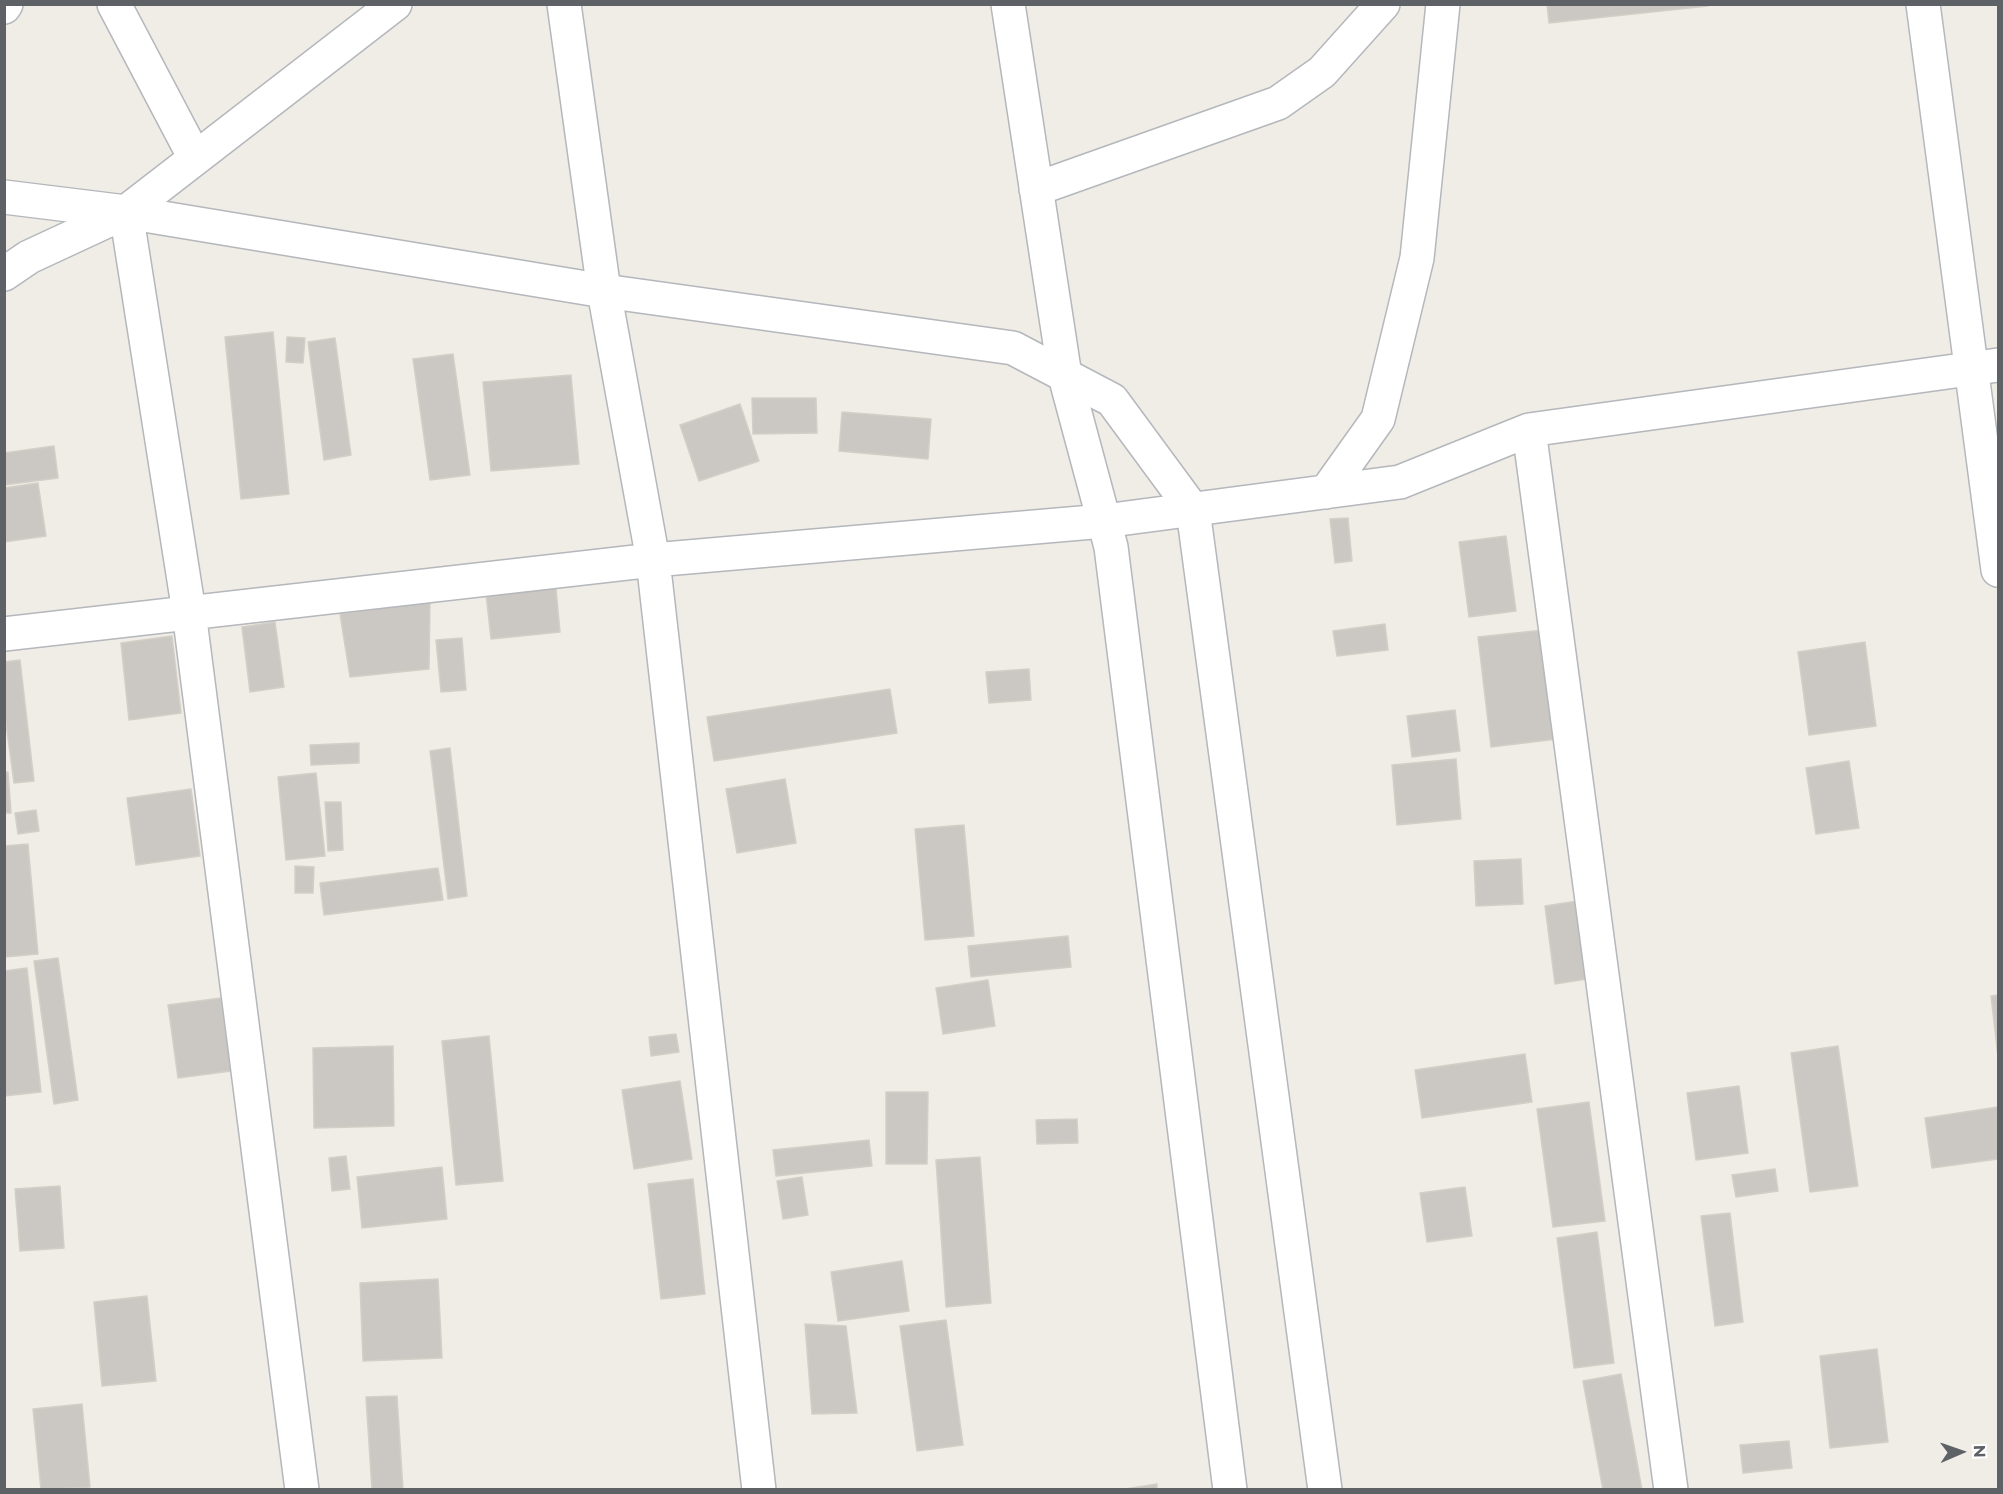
<!DOCTYPE html>
<style>
body{margin:0}
#map{position:relative;width:2003px;height:1494px;overflow:hidden;background:#f0ede7;font-family:Montserrat,sans-serif}
canvas{display:block}
.frame{position:absolute;inset:0;border:6px solid #5e6266;pointer-events:none}
.north{position:absolute;left:1931px;top:1422px;width:60px;height:60px;-webkit-text-stroke:4px #fff;paint-order:stroke;rotate:88deg;font-size:16px;font-weight:700;line-height:24px;text-align:center;color:#5e6266}
.north::after{content:'';display:block;margin:auto;width:21px;height:27px;background:#5e6266;clip-path:polygon(50% 0,100% 100%,50% 72%,0 100%)}
</style>
<div id="map">
<canvas width="2003" height="1494"></canvas>
<div class="frame"></div>
<div class="north">N</div>
</div>
<script>
const ctx = document.querySelector('canvas').getContext('2d');
ctx.lineJoin = 'round';
function paint(path, color) {
  ctx.fillStyle = color;
  ctx.fill(path, 'evenodd');
}
function shape(rows) {
  const path = new Path2D();
  for (const r of rows) {
    path.moveTo(r[0], r[1]);
    for (let i = 2; i < r.length; i += 2) path.lineTo(r[i], r[i + 1]);
  }
  return path;
}
function trace(path, color, width, dash) {
  ctx.strokeStyle = color;
  ctx.lineWidth = width;
  ctx.lineCap = dash ? 'butt' : 'round';
  ctx.setLineDash(dash || []);
  ctx.stroke(path);
}
const building = shape([
 [1547,4,1708,4,1708,6,1549,23,1547,4],
 [273,332,289,494,241,499,225,337,273,332],
 [287,337,305,338,303,363,286,362,287,337],
 [335,338,351,455,324,460,308,342,335,338],
 [453,354,470,475,430,480,413,359,453,354],
 [571,375,579,464,491,471,483,382,571,375],
 [752,398,816,398,817,433,753,434,752,398],
 [740,404,759,461,699,481,680,425,740,404],
 [842,412,931,419,928,459,839,451,842,412],
 [54,446,58,478,4,485,4,453,54,446],
 [38,483,46,536,4,542,4,488,38,483],
 [1348,518,1352,561,1335,563,1330,519,1348,518],
 [1506,536,1516,611,1469,617,1459,542,1506,536],
 [555,578,560,632,491,639,485,585,555,578],
 [430,601,429,669,350,677,340,614,430,601],
 [275,622,284,687,250,692,242,627,275,622],
 [1385,624,1388,650,1337,656,1333,631,1385,624],
 [1544,630,1557,739,1491,747,1478,637,1544,630],
 [172,636,181,713,129,720,121,643,172,636],
 [462,638,466,690,441,692,436,640,462,638],
 [1865,642,1876,726,1809,735,1798,652,1865,642],
 [20,660,34,781,14,783,4,709,4,662,20,660],
 [1029,669,1031,700,989,703,986,672,1029,669],
 [890,689,897,733,714,761,707,717,890,689],
 [1455,710,1460,751,1412,757,1407,716,1455,710],
 [359,743,359,763,311,765,310,745,359,743],
 [450,748,467,896,448,899,430,751,450,748],
 [1456,759,1461,819,1397,825,1392,765,1456,759],
 [1849,761,1859,828,1816,834,1806,768,1849,761],
 [4,772,8,772,11,813,4,813,4,772],
 [316,773,325,856,286,860,278,777,316,773],
 [785,779,796,843,737,853,726,789,785,779],
 [191,789,200,856,136,865,127,798,191,789],
 [325,802,341,802,343,850,328,851,325,802],
 [36,810,39,831,18,834,15,813,36,810],
 [964,825,974,936,925,940,915,829,964,825],
 [28,844,38,954,4,957,4,846,28,844],
 [1521,859,1523,904,1476,906,1474,861,1521,859],
 [295,866,314,867,313,893,295,893,295,866],
 [438,868,443,900,324,915,320,883,438,868],
 [1577,901,1587,979,1555,984,1545,906,1577,901],
 [1068,936,1071,967,971,977,968,946,1068,936],
 [58,958,78,1100,54,1104,34,961,58,958],
 [27,968,41,1092,4,1096,4,971,27,968],
 [988,980,995,1026,943,1034,936,988,988,980],
 [1998,995,1998,1057,1991,996,1998,995],
 [221,998,231,1071,178,1078,168,1005,221,998],
 [676,1034,679,1052,651,1056,649,1037,676,1034],
 [489,1036,503,1181,456,1185,442,1041,489,1036],
 [393,1046,394,1126,314,1128,313,1048,393,1046],
 [1838,1046,1858,1186,1810,1192,1791,1053,1838,1046],
 [1525,1054,1532,1102,1422,1118,1415,1070,1525,1054],
 [680,1081,692,1159,634,1169,622,1090,680,1081],
 [1739,1086,1748,1153,1696,1160,1687,1093,1739,1086],
 [886,1092,928,1092,927,1164,886,1164,886,1092],
 [1589,1102,1605,1221,1553,1227,1537,1109,1589,1102],
 [1998,1107,1998,1159,1932,1168,1925,1118,1998,1107],
 [1077,1119,1078,1143,1037,1144,1036,1120,1077,1119],
 [869,1140,872,1166,776,1176,773,1150,869,1140],
 [346,1156,350,1189,332,1191,329,1158,346,1156],
 [980,1157,991,1303,946,1307,936,1160,980,1157],
 [442,1167,447,1219,362,1228,357,1177,442,1167],
 [1775,1169,1778,1191,1736,1197,1732,1175,1775,1169],
 [802,1177,808,1215,783,1219,777,1181,802,1177],
 [693,1179,705,1294,661,1299,648,1184,693,1179],
 [60,1186,64,1248,20,1251,15,1189,60,1186],
 [1465,1187,1472,1236,1427,1242,1420,1193,1465,1187],
 [1730,1213,1743,1322,1715,1326,1701,1216,1730,1213],
 [1597,1232,1614,1363,1574,1368,1557,1238,1597,1232],
 [902,1261,909,1311,838,1321,831,1272,902,1261],
 [438,1279,442,1358,363,1361,360,1283,438,1279],
 [147,1296,156,1381,102,1386,94,1302,147,1296],
 [946,1320,963,1445,917,1451,900,1326,946,1320],
 [805,1324,846,1326,857,1413,812,1414,805,1324],
 [1877,1349,1888,1442,1830,1448,1820,1356,1877,1349],
 [1621,1374,1642,1490,1603,1490,1583,1381,1621,1374],
 [397,1396,403,1490,372,1490,366,1397,397,1396],
 [82,1404,90,1487,41,1490,33,1409,82,1404],
 [1789,1441,1792,1468,1743,1473,1740,1445,1789,1441],
 [1157,1484,1157,1490,1119,1490,1157,1484]
]);
const minor = shape([
 [114,4,195,158],
 [564,4,604,291,653,560,759,1490],
 [1008,4,1065,376],
 [1923,4,1998,570],
 [4,7,6,4],
 [1036,189,1278,103,1322,72,1383,4],
 [126,212,189,612,302,1490],
 [4,274,29,257,126,212,395,4],
 [1529,430,1671,1490],
 [1326,492,1378,419,1417,258,1443,4],
 [4,634,653,560,1104,521,1400,482,1529,430,1998,365]
]);
const tertiary = shape([
 [4,197,126,212,604,291,1013,348,1112,400,1193,510,1325,1490],
 [1065,376,1111,547,1230,1490]
]);
paint(building, '#cbc8c4');
trace(building, '#d4cfc6', 1.5);
trace(minor, '#b4b7bb', 36);
trace(tertiary, '#b4b7bb', 36);
trace(minor, '#fff', 33);
trace(tertiary, '#fff', 33);
</script>
